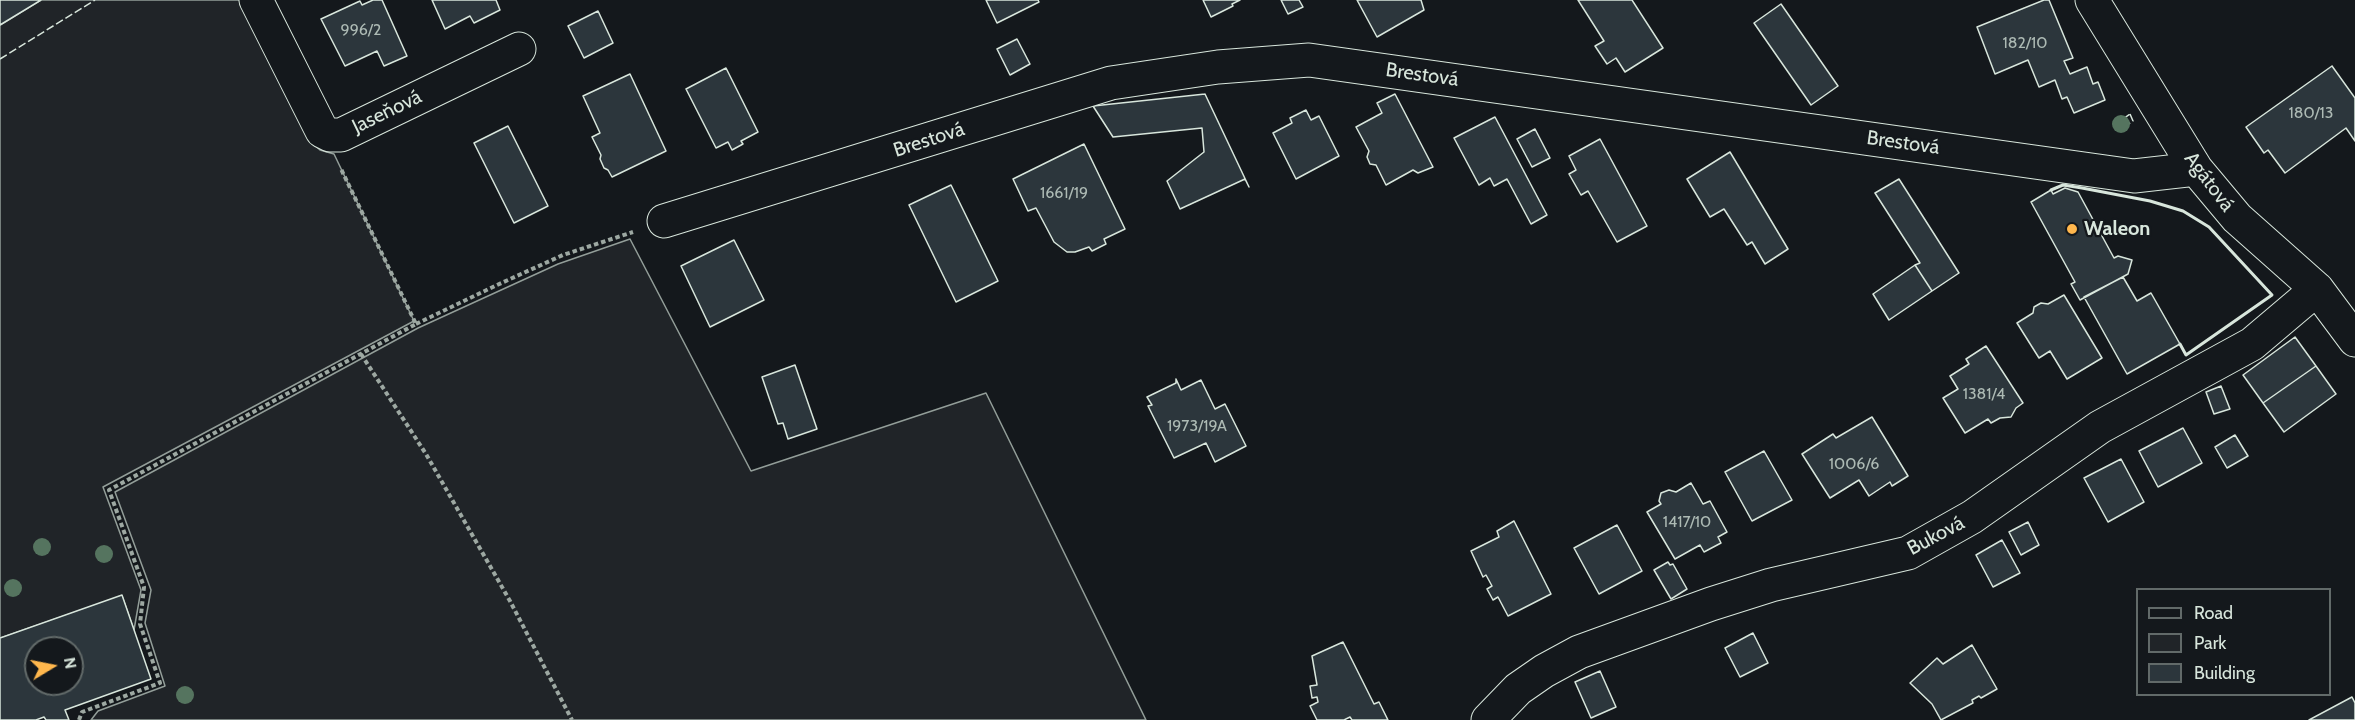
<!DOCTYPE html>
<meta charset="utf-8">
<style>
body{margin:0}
#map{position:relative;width:2355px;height:720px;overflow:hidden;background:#14181c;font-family:Cabin,sans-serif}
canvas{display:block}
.legend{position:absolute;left:2136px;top:588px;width:195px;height:108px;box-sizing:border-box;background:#14181c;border:2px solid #626a69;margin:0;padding:8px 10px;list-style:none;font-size:18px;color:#d8e6dc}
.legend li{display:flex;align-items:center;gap:12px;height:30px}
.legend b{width:30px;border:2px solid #626a69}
.north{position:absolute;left:24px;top:636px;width:60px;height:60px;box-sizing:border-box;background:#14181c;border:2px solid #626a69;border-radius:50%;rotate:80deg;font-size:16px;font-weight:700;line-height:24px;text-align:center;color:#d8e6dc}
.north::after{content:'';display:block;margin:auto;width:21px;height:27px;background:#ffb74d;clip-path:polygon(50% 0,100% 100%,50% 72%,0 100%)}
</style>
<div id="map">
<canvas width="2355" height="720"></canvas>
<ul class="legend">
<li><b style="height:8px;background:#14181c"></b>Road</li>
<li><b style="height:16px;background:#202428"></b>Park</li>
<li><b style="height:16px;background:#2c363c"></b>Building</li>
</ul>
<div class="north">N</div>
</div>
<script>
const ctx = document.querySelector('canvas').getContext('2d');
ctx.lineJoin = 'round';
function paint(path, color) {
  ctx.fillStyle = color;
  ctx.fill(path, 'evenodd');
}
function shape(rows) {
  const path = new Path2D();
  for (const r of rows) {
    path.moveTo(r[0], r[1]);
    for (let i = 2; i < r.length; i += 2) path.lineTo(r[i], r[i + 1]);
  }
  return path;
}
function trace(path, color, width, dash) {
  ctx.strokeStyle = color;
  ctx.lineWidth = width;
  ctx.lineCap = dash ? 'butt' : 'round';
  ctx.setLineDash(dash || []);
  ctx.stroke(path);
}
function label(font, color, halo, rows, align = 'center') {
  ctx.font = font + ' Cabin,sans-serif';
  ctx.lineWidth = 4.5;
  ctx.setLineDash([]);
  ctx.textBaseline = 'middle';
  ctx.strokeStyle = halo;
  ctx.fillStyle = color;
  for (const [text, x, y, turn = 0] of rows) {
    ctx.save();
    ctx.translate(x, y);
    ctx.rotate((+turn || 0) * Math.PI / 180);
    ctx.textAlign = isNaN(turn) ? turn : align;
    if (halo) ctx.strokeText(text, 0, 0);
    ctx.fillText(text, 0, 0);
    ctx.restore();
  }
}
const green = shape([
 [41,0,240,0,312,143,320,150,334,154,414,321,103,487,141,590,134,630,122,596,0,638,0,25,41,0],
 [630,239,751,471,986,393,1146,720,91,720,98,711,165,686,145,623,151,590,115,492,418,328,558,264,630,239]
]);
const building = shape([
 [0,0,41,0,0,25,0,0],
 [373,0,382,0,407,56,384,66,377,51,345,66,321,19,360,1,362,5,373,0],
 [432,0,496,0,500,10,474,23,470,16,445,29,432,0],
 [986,0,1038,0,1039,2,997,23,986,0],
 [1203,0,1240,0,1232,4,1233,6,1211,17,1203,0],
 [1281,0,1299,0,1303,7,1288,14,1281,0],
 [1357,0,1421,0,1424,10,1377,37,1357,0],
 [1578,0,1632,0,1663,48,1625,72,1616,58,1607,64,1595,46,1604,41,1578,0],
 [2044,0,2049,0,2073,58,2064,61,2070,74,2087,67,2093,84,2098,82,2105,100,2074,113,2067,97,2062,99,2055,80,2039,87,2028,60,1995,74,1977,27,2044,0],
 [1781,4,1838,86,1811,105,1754,23,1781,4],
 [598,11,613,43,584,58,568,26,598,11],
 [1017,39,1030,64,1010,75,997,49,1017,39],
 [2332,66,2355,98,2355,141,2346,128,2285,173,2268,150,2264,153,2246,127,2332,66],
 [726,68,758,132,741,141,743,144,732,150,728,142,716,148,686,89,726,68],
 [630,74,666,151,612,177,608,170,604,168,600,159,601,155,592,137,600,133,583,96,630,74],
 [1205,94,1249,187,1245,179,1180,209,1167,181,1204,152,1202,128,1113,137,1093,106,1205,94],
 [1395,94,1433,167,1418,173,1413,170,1386,185,1376,165,1370,164,1367,157,1369,151,1356,127,1382,113,1377,103,1395,94],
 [1306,110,1311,120,1319,116,1339,156,1296,179,1273,133,1292,123,1290,118,1306,110],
 [1495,117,1547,215,1531,224,1507,179,1494,186,1490,178,1479,185,1454,138,1495,117],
 [508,126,548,206,514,223,474,143,508,126],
 [1535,129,1550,158,1532,167,1517,139,1535,129],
 [1600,139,1647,226,1617,242,1588,191,1581,195,1569,174,1576,170,1569,156,1600,139],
 [1084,144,1125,229,1104,239,1106,244,1092,251,1089,247,1075,252,1067,252,1054,242,1036,208,1028,211,1013,179,1084,144],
 [1730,152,1788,249,1765,264,1752,242,1747,245,1724,209,1710,217,1687,179,1730,152],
 [1899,179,1959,273,1932,291,1915,265,1920,263,1875,193,1899,179],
 [951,185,998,281,956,302,909,205,951,185],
 [2065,188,2078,192,2114,258,2118,256,2132,260,2128,274,2080,300,2071,284,2075,282,2031,202,2051,190,2053,194,2065,188],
 [734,240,764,300,710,327,681,266,734,240],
 [1915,265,1932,291,1889,320,1873,294,1915,265],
 [2123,277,2137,301,2151,293,2180,344,2127,374,2084,297,2123,277],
 [2064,295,2102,358,2067,379,2050,351,2039,358,2017,323,2033,313,2034,307,2041,303,2048,304,2064,295],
 [2295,337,2316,366,2263,403,2243,375,2295,337],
 [1986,346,2023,403,2016,408,2011,417,2000,418,1991,423,1988,419,1965,433,1943,398,1958,389,1950,376,1969,364,1966,359,1986,346],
 [795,365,817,429,788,439,783,423,778,424,762,377,795,365],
 [2316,366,2336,394,2284,432,2263,403,2316,366],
 [1176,379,1181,390,1201,380,1215,409,1225,404,1246,446,1215,462,1206,443,1174,458,1148,406,1152,405,1147,397,1176,383,1176,379],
 [2221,386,2230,409,2214,414,2206,392,2221,386],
 [1872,417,1908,476,1892,486,1890,482,1869,496,1859,480,1830,498,1802,454,1833,434,1836,438,1872,417],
 [2183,428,2202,463,2158,487,2139,451,2183,428],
 [2235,435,2248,456,2227,468,2215,447,2235,435],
 [1764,451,1792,500,1752,521,1725,472,1764,451],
 [2121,459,2144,502,2108,522,2084,478,2121,459],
 [1691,483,1703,504,1710,501,1727,532,1718,537,1721,543,1704,552,1700,545,1675,559,1647,512,1661,504,1659,501,1661,493,1669,490,1676,492,1691,483],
 [1514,521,1551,594,1508,616,1498,597,1493,600,1487,589,1492,586,1486,575,1483,577,1471,551,1499,537,1497,531,1514,521],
 [2028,522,2039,545,2021,555,2009,532,2028,522],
 [1617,525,1642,571,1599,594,1574,548,1617,525],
 [2002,540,2020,573,1993,587,1976,555,2002,540],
 [1668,562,1670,565,1673,564,1687,589,1671,599,1654,570,1668,562],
 [122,595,151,679,65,710,69,720,46,720,44,717,36,720,0,720,0,638,122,595],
 [36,648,72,648,72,684,36,684,36,648],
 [1753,633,1768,663,1740,677,1725,648,1753,633],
 [1343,642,1374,704,1379,702,1388,720,1352,720,1350,717,1344,720,1317,720,1310,706,1318,702,1317,697,1312,698,1310,686,1317,685,1312,656,1343,642],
 [1972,645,1997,689,1981,698,1979,696,1972,700,1973,703,1941,720,1932,704,1910,683,1937,658,1943,664,1972,645],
 [1600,671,1616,707,1591,718,1575,682,1600,671],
 [2352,697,2355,703,2355,720,2309,720,2352,697]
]);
const path = shape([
 [416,324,497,285,563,255,633,232],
 [361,354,426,454,510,601,572,720],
 [79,720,82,712,160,683,140,624,144,587,109,490,416,324,341,169]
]);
const minor = shape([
 [256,0,322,131,330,135,341,135,519,49],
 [2092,0,2196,169,2237,218,2317,289,2355,340],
 [664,221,1111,83,1218,67,1309,60,2134,176,2196,169],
 [1488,720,1518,689,1544,671,1579,652,1711,604,1771,585,1908,553,1972,517,2100,427,2252,344,2317,289]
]);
const fence = shape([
 [0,59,95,0],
 [2130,114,2133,121,2127,125,2123,119,2130,114]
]);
const wall = shape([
 [2051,190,2063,185,2082,188,2150,201,2183,211,2209,227,2272,295,2186,355,2180,344]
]);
const trees = [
 [2121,124],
 [42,547],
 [104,554],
 [13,588],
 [185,695]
];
const markers = [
 [2072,229,6,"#ffb74d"]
];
const numberNames = [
 ["996/2",361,30],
 ["182/10",2025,43],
 ["180/13",2311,113],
 ["1661/19",1064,193],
 ["1381/4",1984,394],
 ["1973/19A",1197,426],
 ["1006/6",1854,464],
 ["1417/10",1687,522]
];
const streetNames = [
 ["Brestová",1422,75,8],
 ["Jaseňová",387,112,-26],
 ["Brestová",929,140,-18],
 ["Brestová",1903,143,8],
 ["Agátová",2209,182,53],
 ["Buková",1936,536,-28]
];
const poiNames = [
 ["Waleon",2084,229]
];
paint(green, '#202428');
trace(green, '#939e99', 1.5);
paint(building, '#2c363c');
trace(building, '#d8e6dc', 1.5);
trace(minor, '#d8e6dc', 35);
trace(path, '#9da8a2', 4, [4.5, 3]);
trace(minor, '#14181c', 33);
trace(fence, '#d8e6dc', 1.5, [8, 3]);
trace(wall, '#d8e6dc', 3);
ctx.fillStyle = '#55745f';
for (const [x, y] of trees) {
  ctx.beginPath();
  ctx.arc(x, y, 9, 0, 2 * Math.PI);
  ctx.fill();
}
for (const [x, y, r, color] of markers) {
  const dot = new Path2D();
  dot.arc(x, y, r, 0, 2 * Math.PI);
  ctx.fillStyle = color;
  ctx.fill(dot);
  trace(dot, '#14181c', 2);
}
label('16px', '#adbab4', null, numberNames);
label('20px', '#d8e6dc', '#14181c', streetNames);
label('bold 20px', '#d8e6dc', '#14181c', poiNames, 'left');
</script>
